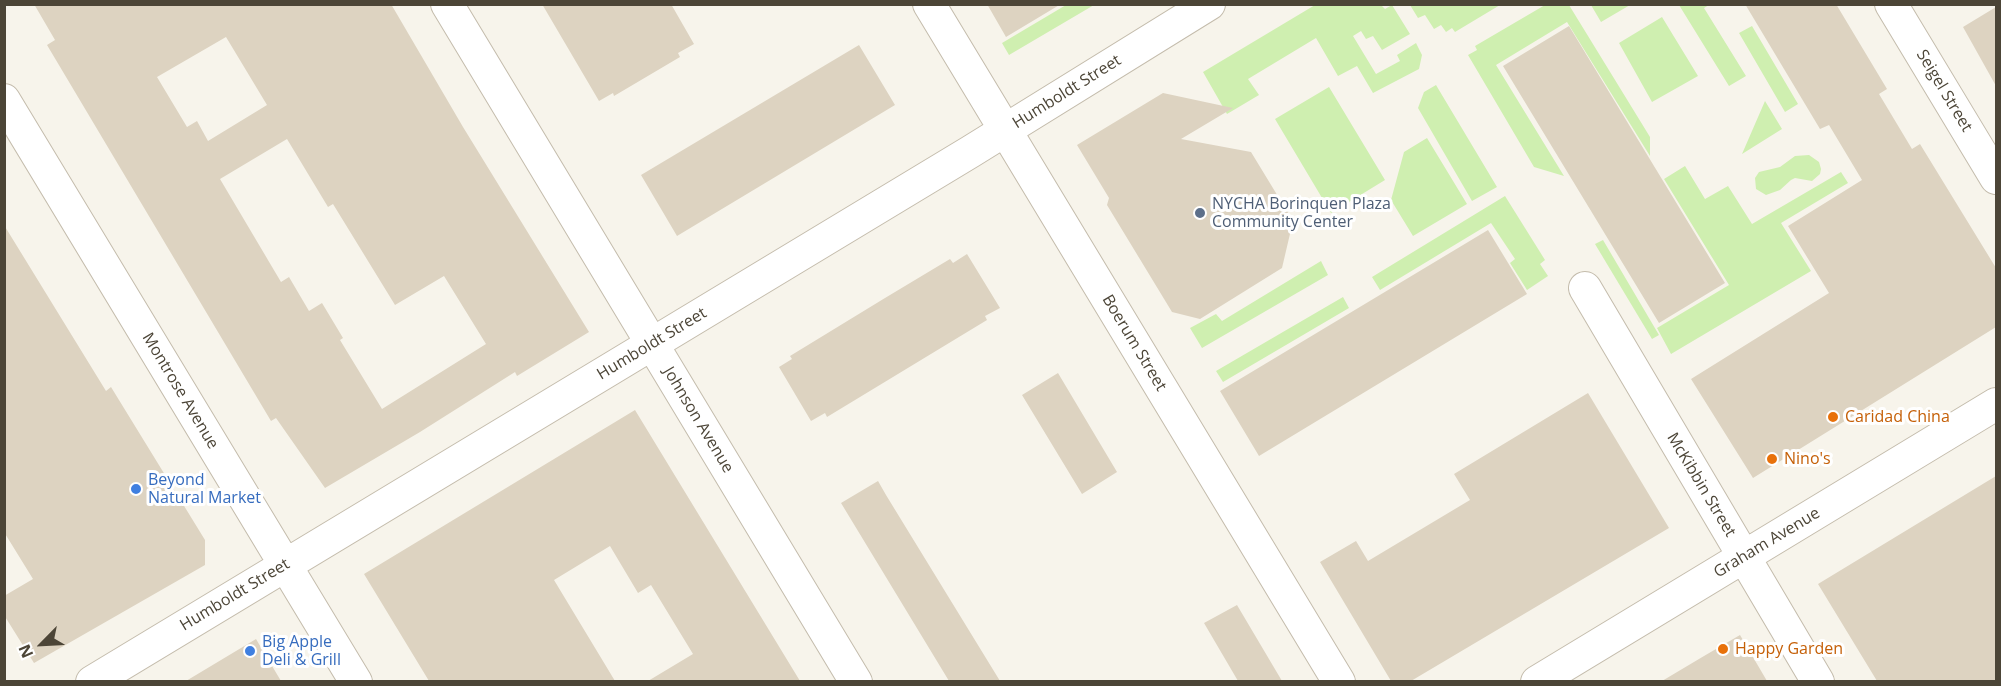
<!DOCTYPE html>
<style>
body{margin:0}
#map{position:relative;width:2001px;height:686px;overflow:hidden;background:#f7f4eb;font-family:"Open Sans",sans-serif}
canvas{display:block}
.frame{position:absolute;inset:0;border:6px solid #4c4537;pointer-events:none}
.north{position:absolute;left:12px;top:614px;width:60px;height:60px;-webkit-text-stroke:4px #fff;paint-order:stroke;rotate:246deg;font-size:16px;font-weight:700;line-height:24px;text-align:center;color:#4c4537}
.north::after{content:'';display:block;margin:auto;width:21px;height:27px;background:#4c4537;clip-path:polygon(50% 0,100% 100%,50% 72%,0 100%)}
</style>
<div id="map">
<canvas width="2001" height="686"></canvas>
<div class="frame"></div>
<div class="north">N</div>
</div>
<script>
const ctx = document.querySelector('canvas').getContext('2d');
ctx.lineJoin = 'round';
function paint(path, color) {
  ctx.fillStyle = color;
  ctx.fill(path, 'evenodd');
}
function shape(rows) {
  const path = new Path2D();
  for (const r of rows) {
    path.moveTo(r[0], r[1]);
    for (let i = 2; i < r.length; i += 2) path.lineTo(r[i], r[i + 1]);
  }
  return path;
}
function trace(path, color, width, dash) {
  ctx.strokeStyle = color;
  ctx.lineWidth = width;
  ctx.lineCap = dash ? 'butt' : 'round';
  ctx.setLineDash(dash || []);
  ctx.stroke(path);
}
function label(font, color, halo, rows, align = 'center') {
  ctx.font = font + ' "Open Sans",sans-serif';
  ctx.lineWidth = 6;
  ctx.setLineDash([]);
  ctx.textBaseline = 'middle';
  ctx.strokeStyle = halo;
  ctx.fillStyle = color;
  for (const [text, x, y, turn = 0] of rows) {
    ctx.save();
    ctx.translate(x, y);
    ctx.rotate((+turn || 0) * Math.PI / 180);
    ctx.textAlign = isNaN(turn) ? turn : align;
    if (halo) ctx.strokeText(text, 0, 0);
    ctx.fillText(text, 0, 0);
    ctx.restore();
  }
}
const green = shape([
 [1368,4,1381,5,1385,9,1392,5,1410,34,1382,50,1373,36,1366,39,1361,31,1353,36,1376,74,1400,61,1397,55,1416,43,1422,55,1419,69,1373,93,1357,66,1338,76,1316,38,1248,79,1259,95,1227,114,1203,72,1315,5],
 [1066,5,1094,5,1009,55,1002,43],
 [1410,5,1500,5,1455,32,1452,28,1446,32,1441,25,1434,29,1425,15,1418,18],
 [1545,5,1569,5,1650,137,1650,156,1567,22,1496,65,1564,176,1534,167,1468,55,1477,50,1475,46],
 [1591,5,1630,5,1601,22],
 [1679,5,1709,5,1704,8,1746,76,1729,86],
 [1662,17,1698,76,1652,102,1619,43],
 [1752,26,1798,104,1785,112,1739,33],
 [1436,85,1497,187,1472,201,1418,108,1424,92],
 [1329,87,1385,180,1331,213,1275,119],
 [1765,101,1782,129,1742,154],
 [1427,138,1467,204,1413,236,1391,200,1404,152],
 [1809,155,1819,162,1821,169,1820,174,1812,181,1795,178,1791,180,1780,190,1766,195,1756,189,1755,178,1759,172,1780,167,1795,156],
 [1685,166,1705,199,1728,186,1752,224,1841,172,1848,183,1781,223,1811,271,1671,354,1657,328,1729,285,1664,179],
 [1505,196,1545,260,1540,264,1548,276,1527,290,1510,263,1515,259,1491,223,1380,290,1372,277],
 [1603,240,1659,335,1652,339,1595,244],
 [1321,261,1328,275,1202,348,1190,328,1216,314,1222,321],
 [1343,297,1349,308,1223,382,1216,371]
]);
const building = shape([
 [34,4,391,4,463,127,589,332,517,376,515,372,420,432,325,488,276,418,271,421,47,45,55,40],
 [226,37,267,105,208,141,197,121,187,127,157,77],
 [287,139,328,207,333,204,395,305,444,276,486,344,382,409,340,340,343,338,322,303,309,311,289,277,281,282,220,179],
 [542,4,671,4,694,44,678,53,680,57,614,96,613,93,599,101],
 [987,4,1061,4,1006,37],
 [1745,4,1836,4,1887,89,1879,94,1912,149,1920,144,1996,268,1996,327,1753,478,1691,379,1829,293,1788,226,1862,180,1829,125,1820,129],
 [1996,7,1996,86,1963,27],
 [1569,26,1725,283,1659,323,1503,66],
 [859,45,895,105,677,236,641,175],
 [1163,93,1233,108,1181,139,1251,152,1293,221,1282,268,1200,319,1172,312,1107,205,1109,198,1077,145],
 [4,225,106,391,111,387,205,540,205,565,34,663,4,615,4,596,33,579,4,532],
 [1488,230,1527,294,1259,456,1220,391],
 [967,254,1000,308,985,316,987,320,893,377,827,417,825,413,811,421,779,367,792,359,790,356,885,298,950,259,953,263],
 [1058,373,1117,472,1082,494,1022,395],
 [1588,393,1669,528,1411,681,1391,681,1320,562,1356,541,1368,561,1470,500,1454,474],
 [635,410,800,681,648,681,693,654,651,585,638,593,610,546,554,580,615,681,429,681,364,574],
 [1996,476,1996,681,1877,681,1818,584],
 [878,481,886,495,1000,681,949,681,841,503],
 [1237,605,1282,681,1238,681,1204,623],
 [1740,635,1767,681,1662,681,1704,656],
 [256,639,281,681,186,681]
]);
const minor = shape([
 [447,4,856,682],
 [929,4,1339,682],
 [1891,4,1996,178],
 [4,100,356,682],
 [1585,288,1818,682],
 [92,682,970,152,1209,4],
 [1537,682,1996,404]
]);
const markers = [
 [1200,213,6,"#5c6f8a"],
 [1833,417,6,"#e8710a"],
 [1772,459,6,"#e8710a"],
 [136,489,6,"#3f7fe0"],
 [1723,649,6,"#e8710a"],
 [250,651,6,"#3f7fe0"]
];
const streetNames = [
 ["Seigel Street",1944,91,59],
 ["Humboldt Street",1067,92,-32],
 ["Boerum Street",1134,343,59],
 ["Humboldt Street",652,344,-31],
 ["Montrose Avenue",180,391,59],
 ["Johnson Avenue",698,420,59],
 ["McKibbin Street",1701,485,59],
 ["Graham Avenue",1767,543,-31],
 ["Humboldt Street",235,595,-31]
];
const serviceNames = [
 ["NYCHA Borinquen Plaza",1212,204],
 ["Community Center",1212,222]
];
const foodNames = [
 ["Caridad China",1845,417],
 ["Nino's",1784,459],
 ["Happy Garden",1735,649]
];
const shopNames = [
 ["Beyond",148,480],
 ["Natural Market",148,498],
 ["Big Apple",262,642],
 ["Deli & Grill",262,660]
];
paint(green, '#cfefb0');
paint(building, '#ddd3c1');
trace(minor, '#c4bcac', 34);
trace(minor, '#fff', 32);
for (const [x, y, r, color] of markers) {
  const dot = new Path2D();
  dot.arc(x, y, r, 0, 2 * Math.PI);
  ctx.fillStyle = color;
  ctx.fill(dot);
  trace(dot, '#fff', 2);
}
label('16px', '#4c4537', '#fff', streetNames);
label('16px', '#4e5e75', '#fff', serviceNames, 'left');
label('16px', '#c56008', '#fff', foodNames, 'left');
label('16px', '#366cbe', '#fff', shopNames, 'left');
</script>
